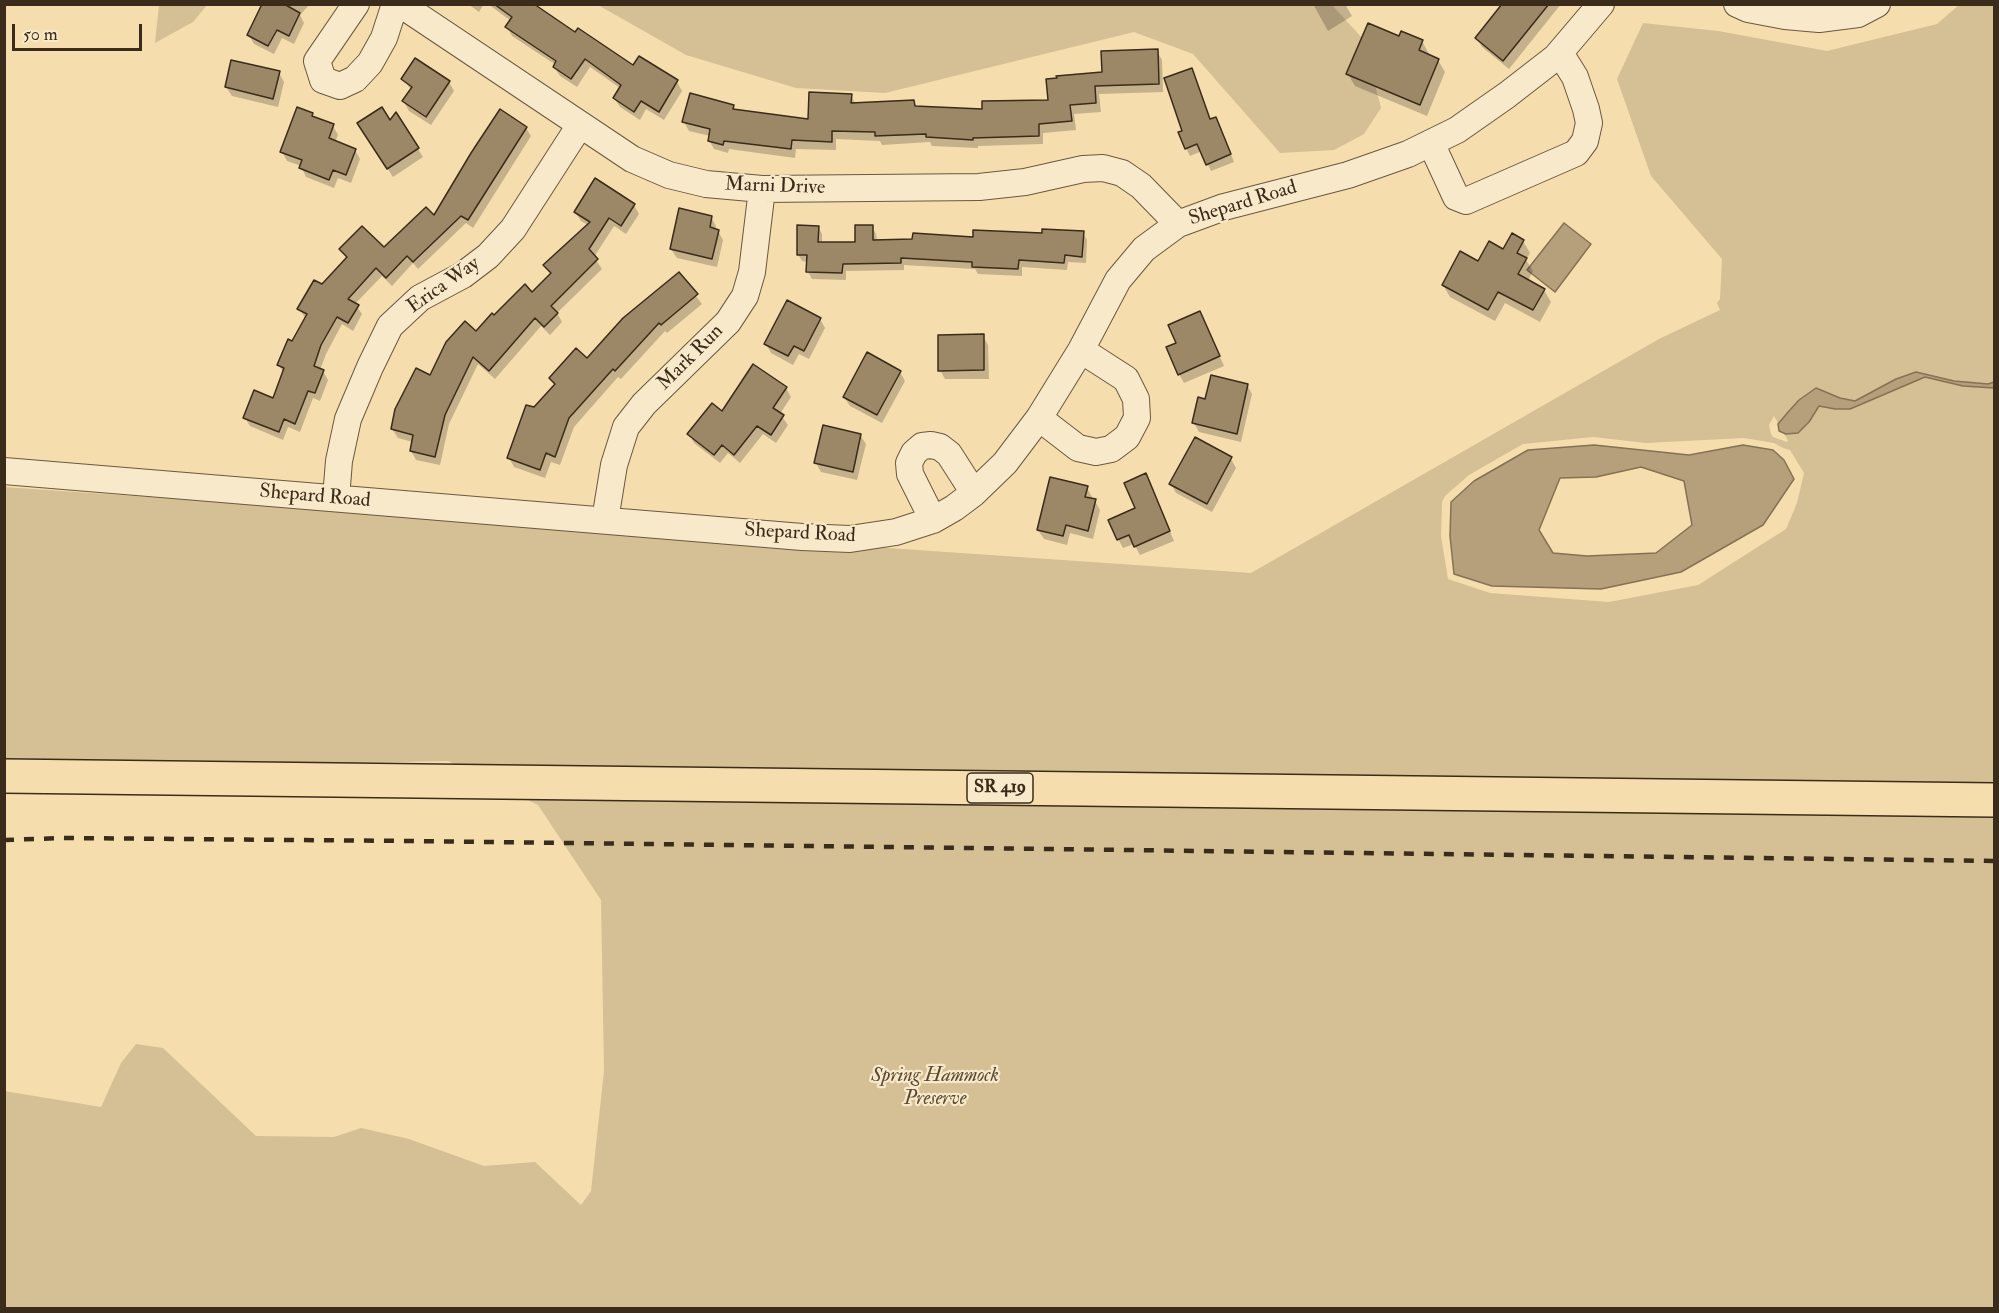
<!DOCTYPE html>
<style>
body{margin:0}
#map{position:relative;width:1999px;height:1313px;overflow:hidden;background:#f5ddad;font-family:"IM FELL Double Pica",serif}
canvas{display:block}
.frame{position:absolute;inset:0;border:6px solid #3b2b1a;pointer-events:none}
.scale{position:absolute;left:12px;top:24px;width:130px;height:27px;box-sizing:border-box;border:3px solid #3b2b1a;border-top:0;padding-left:8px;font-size:18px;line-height:21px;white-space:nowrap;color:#3b2b1a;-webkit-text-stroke:4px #f8e9ca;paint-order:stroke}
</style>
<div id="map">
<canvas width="1999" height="1313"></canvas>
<div class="frame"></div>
<div class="scale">50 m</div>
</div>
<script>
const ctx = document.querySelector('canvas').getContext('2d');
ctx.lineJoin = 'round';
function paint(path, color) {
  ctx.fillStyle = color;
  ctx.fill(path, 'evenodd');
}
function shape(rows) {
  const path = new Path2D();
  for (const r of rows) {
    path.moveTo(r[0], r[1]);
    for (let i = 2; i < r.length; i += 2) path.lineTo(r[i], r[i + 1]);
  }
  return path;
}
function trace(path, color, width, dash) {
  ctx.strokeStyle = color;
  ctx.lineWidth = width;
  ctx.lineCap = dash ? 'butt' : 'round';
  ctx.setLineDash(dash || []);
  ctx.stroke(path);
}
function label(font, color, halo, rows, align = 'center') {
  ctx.font = font + ' "IM FELL Double Pica",serif';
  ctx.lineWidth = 4.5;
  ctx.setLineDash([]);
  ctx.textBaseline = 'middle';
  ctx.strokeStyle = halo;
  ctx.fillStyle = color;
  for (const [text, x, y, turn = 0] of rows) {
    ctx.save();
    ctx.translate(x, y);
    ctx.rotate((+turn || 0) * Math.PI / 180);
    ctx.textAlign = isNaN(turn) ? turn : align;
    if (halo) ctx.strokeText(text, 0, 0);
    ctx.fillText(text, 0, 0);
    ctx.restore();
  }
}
const green = shape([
 [159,5,159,4,207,5,193,22,155,43],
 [598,5,1332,5,1363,39,1381,108,1364,134,1334,150,1280,153,1193,54,1134,32,885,93,796,88,686,55],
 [1959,5,1994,5,1994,791,472,772,448,761,201,766,5,767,4,487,1251,573,1659,339,1720,310,1717,303,1720,299,1722,259,1651,176,1617,79,1643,23,1718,31,1827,51,1937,24],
 [1774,416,1788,441,1787,442,1773,437,1771,434,1769,425],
 [1593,437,1646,443,1744,438,1774,443,1783,448,1790,450,1804,473,1797,503,1786,529,1698,585,1609,602,1490,593,1448,579,1441,536,1442,502,1445,496,1469,475,1523,444],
 [509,791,1994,809,1994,1308,5,1308,4,1091,101,1107,121,1063,136,1044,163,1048,256,1136,334,1137,361,1128,409,1139,484,1166,535,1162,581,1205,591,1191,604,1071,601,900,538,805]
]);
const water = shape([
 [1564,223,1591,244,1555,292,1527,270,1564,223],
 [1916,372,1954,381,1988,384,1994,382,1994,388,1963,386,1925,377,1850,409,1835,409,1819,406,1809,422,1798,433,1786,434,1779,431,1778,424,1789,411,1799,400,1816,388,1840,398,1855,401,1896,379,1916,372],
 [1594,445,1689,455,1743,445,1773,450,1784,460,1794,479,1763,525,1681,572,1601,589,1492,586,1454,574,1450,536,1451,502,1474,481,1528,450,1594,445],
 [1641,467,1684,481,1692,525,1656,553,1587,556,1553,553,1539,530,1560,478,1596,477,1641,467]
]);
const shadow = shape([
 [264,4,310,4,300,15,304,23,294,44,282,38,274,54,254,44,249,35],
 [468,4,484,4,479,12],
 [488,4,532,4,576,34,633,68,639,58,677,82,682,91,664,120,646,109,640,120,620,107,614,98,620,88,590,67,577,87,560,76,554,67,556,65,512,36,507,27,511,21],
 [1313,4,1345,4,1352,16,1328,31],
 [1504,4,1561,4,1509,69,1482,47,1477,38],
 [1400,38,1422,41,1429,54,1428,56,1438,60,1445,72,1427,116,1355,86,1348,74],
 [1157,51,1162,60,1163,92,1099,94,1101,112,1074,114,1076,130,1043,133,1043,144,978,146,978,148,932,146,930,142,882,145,880,141,836,139,836,150,796,149,795,158,729,149,728,153,714,149,709,140,710,136,689,131,684,122,733,106,736,111,809,120,851,95,856,105,914,102,917,107,984,111,1050,101,1103,73],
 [1192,70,1211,121,1216,119,1220,126,1234,162,1211,171,1202,151,1190,156,1186,148,1184,132],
 [279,73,284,82,278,107,232,96,226,87],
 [403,79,449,82,454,91,431,125,409,111,404,102,412,91],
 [312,114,314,119,333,126,338,135,335,142,355,150,360,159,351,183,338,178,334,188,306,177,301,166,287,161,282,152],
 [396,114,423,157,393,177,364,132,390,123],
 [526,128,531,136,473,228,466,223,418,269,413,263,392,286,382,276,355,304,362,314,353,331,342,324,326,354,320,370,323,371,328,380,320,401,313,398,300,432,288,427,283,440,250,426,245,418,274,400,284,374,279,365,306,319,299,309,348,258,346,258,341,250,384,249,435,218],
 [634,205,639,214,626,234,614,226,594,257,602,269,557,313,562,322,550,335,541,326,495,379,478,364,449,424,440,465,416,460,411,451,413,442,398,438,392,429,430,377,494,317,533,294,551,275,545,266,588,225,581,221,575,212],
 [711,217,716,226,715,230,718,231,723,240,717,267,677,258,671,249],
 [818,227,822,234,822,243,856,244,872,227,876,234,877,241,1083,233,1087,240,1086,263,1068,262,1067,270,1022,267,1022,276,978,274,975,269,904,265,904,270,846,271,846,280,812,279,808,272,808,262,802,261,798,254],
 [1523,241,1530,253,1526,260,1533,271,1528,281,1544,290,1551,302,1540,322,1505,303,1495,321,1450,297,1443,285,1478,263],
 [679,274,702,304,667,333,665,331,621,379,618,377,574,427,560,465,551,462,545,478,514,467,509,458,534,409,555,386,551,379,587,360],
 [820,319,825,328,809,359,799,354,793,365,771,353,766,344],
 [1205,322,1224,366,1184,383,1179,374,1178,344],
 [983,336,988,345,989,379,945,379,940,370],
 [900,372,905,381,882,423,850,406,844,397],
 [1247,385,1252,394,1241,442,1199,432,1194,423,1207,401],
 [786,388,791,397,780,414,788,425,776,443,763,434,740,463,728,453,720,463,694,443,689,434,722,413],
 [860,435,866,444,857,480,821,472,816,463],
 [1196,439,1231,459,1236,468,1212,512,1176,493,1171,484],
 [1150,484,1174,541,1140,555,1134,544,1123,548,1118,539],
 [1087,488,1092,497,1091,500,1095,501,1100,510,1093,539,1070,533,1067,545,1044,539,1038,530]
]);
const building = shape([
 [262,4,284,4,300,13,289,36,277,30,268,46,247,35,262,4],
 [494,4,534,4,575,32,578,28,633,65,639,56,678,80,659,112,641,101,634,112,613,98,621,85,585,59,571,79,553,67,556,61,505,27,512,17,494,4],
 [1502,4,1549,4,1503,61,1475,38,1502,4],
 [1368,23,1399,36,1401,31,1423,40,1419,50,1439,59,1420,105,1346,74,1368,23],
 [1158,49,1159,84,1095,86,1096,103,1070,105,1072,121,1039,124,1039,136,973,138,973,140,926,137,926,134,875,136,875,132,832,131,832,142,792,140,791,149,724,141,723,145,708,141,710,129,682,122,690,93,734,105,733,109,808,119,809,92,852,94,851,103,914,100,915,106,982,109,982,101,1048,100,1046,79,1057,78,1056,76,1102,72,1101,51,1158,49],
 [415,58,450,81,426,117,402,101,412,87,401,79,415,58],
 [231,60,280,71,273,99,225,87,231,60],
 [1192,68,1210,119,1216,117,1231,154,1206,165,1197,144,1185,149,1178,132,1182,131,1164,78,1192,68],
 [297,107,313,113,312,116,334,124,329,138,356,149,346,175,333,170,329,180,299,168,302,160,280,152,297,107],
 [382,107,390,120,396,112,419,148,387,169,357,123,382,107],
 [500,109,527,127,468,220,461,216,413,262,407,256,386,278,376,268,348,299,359,305,348,323,337,317,321,345,314,366,324,370,315,393,308,391,295,424,284,419,279,432,243,418,254,390,273,398,284,368,277,365,288,339,292,341,307,314,297,309,314,280,322,284,347,257,339,249,362,226,384,247,426,207,434,215,471,153,500,109],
 [595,178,635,204,621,226,609,218,589,249,598,259,551,306,558,313,544,327,535,318,489,371,473,357,445,415,435,457,410,451,413,435,391,429,395,409,416,368,430,375,446,342,465,321,476,331,492,313,494,315,525,284,532,292,551,273,543,265,590,222,574,212,595,178],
 [679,208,712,216,710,227,719,230,712,259,670,249,679,208],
 [797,225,819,226,818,242,855,242,855,225,873,225,873,240,912,239,913,233,973,237,973,230,1042,233,1042,229,1084,231,1082,257,1065,255,1064,263,1019,260,1018,269,972,267,972,262,901,258,901,263,843,264,842,273,806,272,807,255,797,255,797,225],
 [1512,233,1524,240,1517,253,1527,258,1518,274,1545,289,1533,310,1498,292,1488,310,1442,285,1460,251,1478,261,1489,241,1503,249,1512,233],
 [679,272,698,294,661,325,659,323,615,371,613,369,569,418,555,457,546,453,540,470,507,458,526,405,534,407,555,384,549,378,576,348,587,358,623,318,679,272],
 [787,300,821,318,804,351,794,346,788,356,764,344,787,300],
 [1200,311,1220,356,1178,375,1166,347,1176,343,1168,325,1200,311],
 [984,334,984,370,938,371,938,335,984,334],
 [867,352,901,371,877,415,843,397,867,352],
 [753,364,787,387,773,408,784,415,771,435,757,426,734,455,722,445,714,455,687,434,712,403,722,411,753,364],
 [1211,375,1248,384,1237,434,1192,423,1198,397,1205,399,1211,375],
 [823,425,861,434,853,472,814,463,823,425],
 [1195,437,1232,457,1207,504,1169,484,1195,437],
 [1146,473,1170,531,1134,547,1129,535,1117,540,1108,520,1135,508,1124,483,1146,473],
 [1050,477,1088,486,1085,497,1096,499,1088,531,1066,525,1063,536,1037,530,1050,477]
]);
const minor = shape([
 [356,4,317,61,323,80,340,86,355,79,370,63,384,38,395,4],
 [400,4,632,159,669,175,706,184,762,189,979,187,1025,182,1083,169,1103,168,1122,173,1141,186,1178,224],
 [1737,4,1748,9,1785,16,1819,19,1858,14,1877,4],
 [1431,143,1456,197,1466,201,1576,153,1585,141,1589,123,1586,109,1575,77,1560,53],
 [1039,418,1078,448,1096,452,1111,449,1127,437,1137,418,1136,399,1126,379,1081,350],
 [4,471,802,537,850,539,896,532,933,520,954,508,974,493,1005,463,1039,418,1081,350,1118,280,1144,249,1178,224,1224,207,1348,175,1408,154,1457,130,1507,95,1556,57,1601,4],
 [336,498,339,461,348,419,370,367,390,326,420,298,463,275,488,256,513,229,580,125],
 [605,520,614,465,626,427,644,404,728,322,745,296,752,272,762,189],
 [933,520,910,474,909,463,914,453,922,446,931,445,940,447,949,454,974,493]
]);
const major = shape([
 [4,776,1994,800]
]);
const rail = shape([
 [4,840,63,838,413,841,1994,861]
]);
const shields = [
 [1000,788,66]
];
const shieldNames = [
 ["SR 419",1000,788]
];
const streetNames = [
 ["Marni Drive",775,187,2],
 ["Shepard Road",1243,204,-17],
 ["Erica Way",444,286,-35],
 ["Mark Run",691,358,-45],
 ["Shepard Road",315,497,5],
 ["Shepard Road",800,534,3]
];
const parkNames = [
 ["Spring Hammock",935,1077],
 ["Preserve",935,1100]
];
paint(green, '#d5bf94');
paint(water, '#b6a07b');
trace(water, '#857154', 1.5);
paint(shadow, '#0003');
paint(building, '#9c8866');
trace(building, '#3b2b1a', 1.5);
trace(minor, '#6a583f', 28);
trace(major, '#3b2b1a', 36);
trace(minor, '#f8e9ca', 26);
trace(major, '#f5ddad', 33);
trace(rail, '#3b2b1a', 4.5, [10, 10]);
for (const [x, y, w] of shields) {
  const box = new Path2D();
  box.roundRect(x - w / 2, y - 15, w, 30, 4.5);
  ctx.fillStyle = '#f8e9ca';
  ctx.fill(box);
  trace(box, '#3b2b1a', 1.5);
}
label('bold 18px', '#3b2b1a', null, shieldNames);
label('20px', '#3b2b1a', '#f8e9ca', streetNames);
label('italic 20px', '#5a4932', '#f8e9ca', parkNames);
</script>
